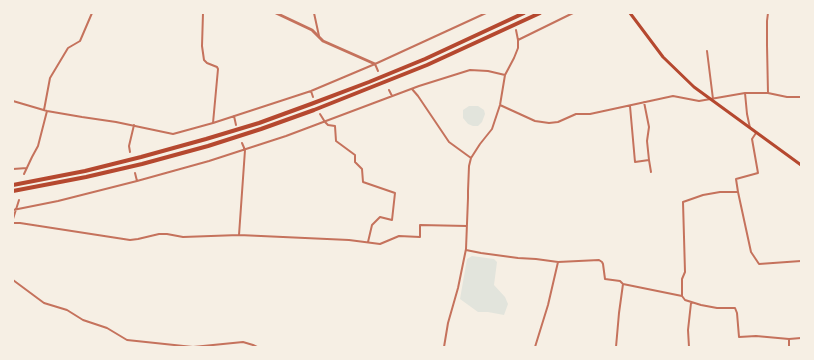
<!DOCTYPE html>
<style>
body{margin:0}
#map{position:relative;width:814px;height:360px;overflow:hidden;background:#f6efe4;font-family:"Noto Sans",sans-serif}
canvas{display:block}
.frame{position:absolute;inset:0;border:14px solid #f6efe4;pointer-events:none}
</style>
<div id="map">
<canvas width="814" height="360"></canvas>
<div class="frame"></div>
</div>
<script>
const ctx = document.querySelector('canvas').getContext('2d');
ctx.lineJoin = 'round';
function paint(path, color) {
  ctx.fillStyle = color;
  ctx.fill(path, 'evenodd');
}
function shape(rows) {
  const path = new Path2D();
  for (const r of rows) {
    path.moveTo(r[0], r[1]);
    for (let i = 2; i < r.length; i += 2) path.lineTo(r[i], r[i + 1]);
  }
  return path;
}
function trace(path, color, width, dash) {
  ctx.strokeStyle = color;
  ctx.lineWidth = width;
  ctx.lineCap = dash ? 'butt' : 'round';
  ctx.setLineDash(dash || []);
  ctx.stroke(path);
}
const green = shape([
 [469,106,478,106,484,110,485,114,482,122,478,126,473,126,468,124,463,118,463,110],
 [472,256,494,259,497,262,494,285,505,297,508,304,504,315,488,312,478,312,460,299,467,259]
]);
const minor = shape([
 [203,13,202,46,204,60,207,63,217,67,218,69,213,123],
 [314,13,319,36],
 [768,13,767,21,767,45,768,93],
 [518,40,573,13],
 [707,51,713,99],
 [375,64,378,71],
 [412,89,418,96,449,142,471,158],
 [389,90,392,96],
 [311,91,313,97],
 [13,101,47,111,82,117,116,122,173,134,213,123,311,91,375,64,486,13],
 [500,105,535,121,549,123,558,122,576,114,590,114,673,96,699,101,745,93],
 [630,106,635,162,649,160,647,141,649,127,644,102],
 [44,110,50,78,68,48,80,41,92,13],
 [320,114,325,122,328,125,335,126,336,141,355,155,355,162,362,169,363,182,395,193,392,220,380,217,372,225,368,242],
 [234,116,236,125],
 [750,128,747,114,745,93,768,93,787,97,801,97],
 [130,152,129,146,134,125],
 [649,160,651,172],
 [13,169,27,168],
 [135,173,137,181],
 [24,174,32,157,38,146,47,111],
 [738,192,736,179,758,173,752,139,756,133],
 [13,210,58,201,137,181,209,161,286,136,419,86,470,70,488,71,505,75],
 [13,219,19,200],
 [13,223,20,223,130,240,138,239,159,234,167,234,183,237,239,235,349,240,380,244,399,236,420,237,420,225,467,226],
 [239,235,245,150,242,143],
 [466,250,481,253,518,258,536,259,558,262,599,260,602,262,603,264,605,279,620,281,623,284,682,296],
 [801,261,759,264,751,252,738,192,720,192,703,195,683,202,685,272,682,279,682,296,685,300,701,305,717,308,735,308,737,313,739,337,756,336,789,339,801,338],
 [13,280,44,303,67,310,83,320,107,328,127,340,193,347,243,342,253,345,257,347],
 [444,347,448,323,458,288,466,249,468,198,468,191,469,166,471,158,480,144,492,129,500,105,505,75,514,58,518,48,518,40,516,30],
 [535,347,548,305,558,262],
 [616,347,619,313,623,284],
 [689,347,688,330,691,303],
 [789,347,789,339]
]);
const tertiary = shape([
 [276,13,312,30,323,41,375,64]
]);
const secondary = shape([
 [630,13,663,57,694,87,801,165]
]);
const motorway = shape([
 [13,185,85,171,141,157,206,139,259,123,311,104,369,82,425,59,524,13],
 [13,191,86,177,142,164,208,146,261,129,314,110,427,65,540,13]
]);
paint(green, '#e2e4dc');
trace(minor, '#c5725c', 2);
trace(tertiary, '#c5725c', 3);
trace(secondary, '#b5482f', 3);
trace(motorway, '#b5482f', 4);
</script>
